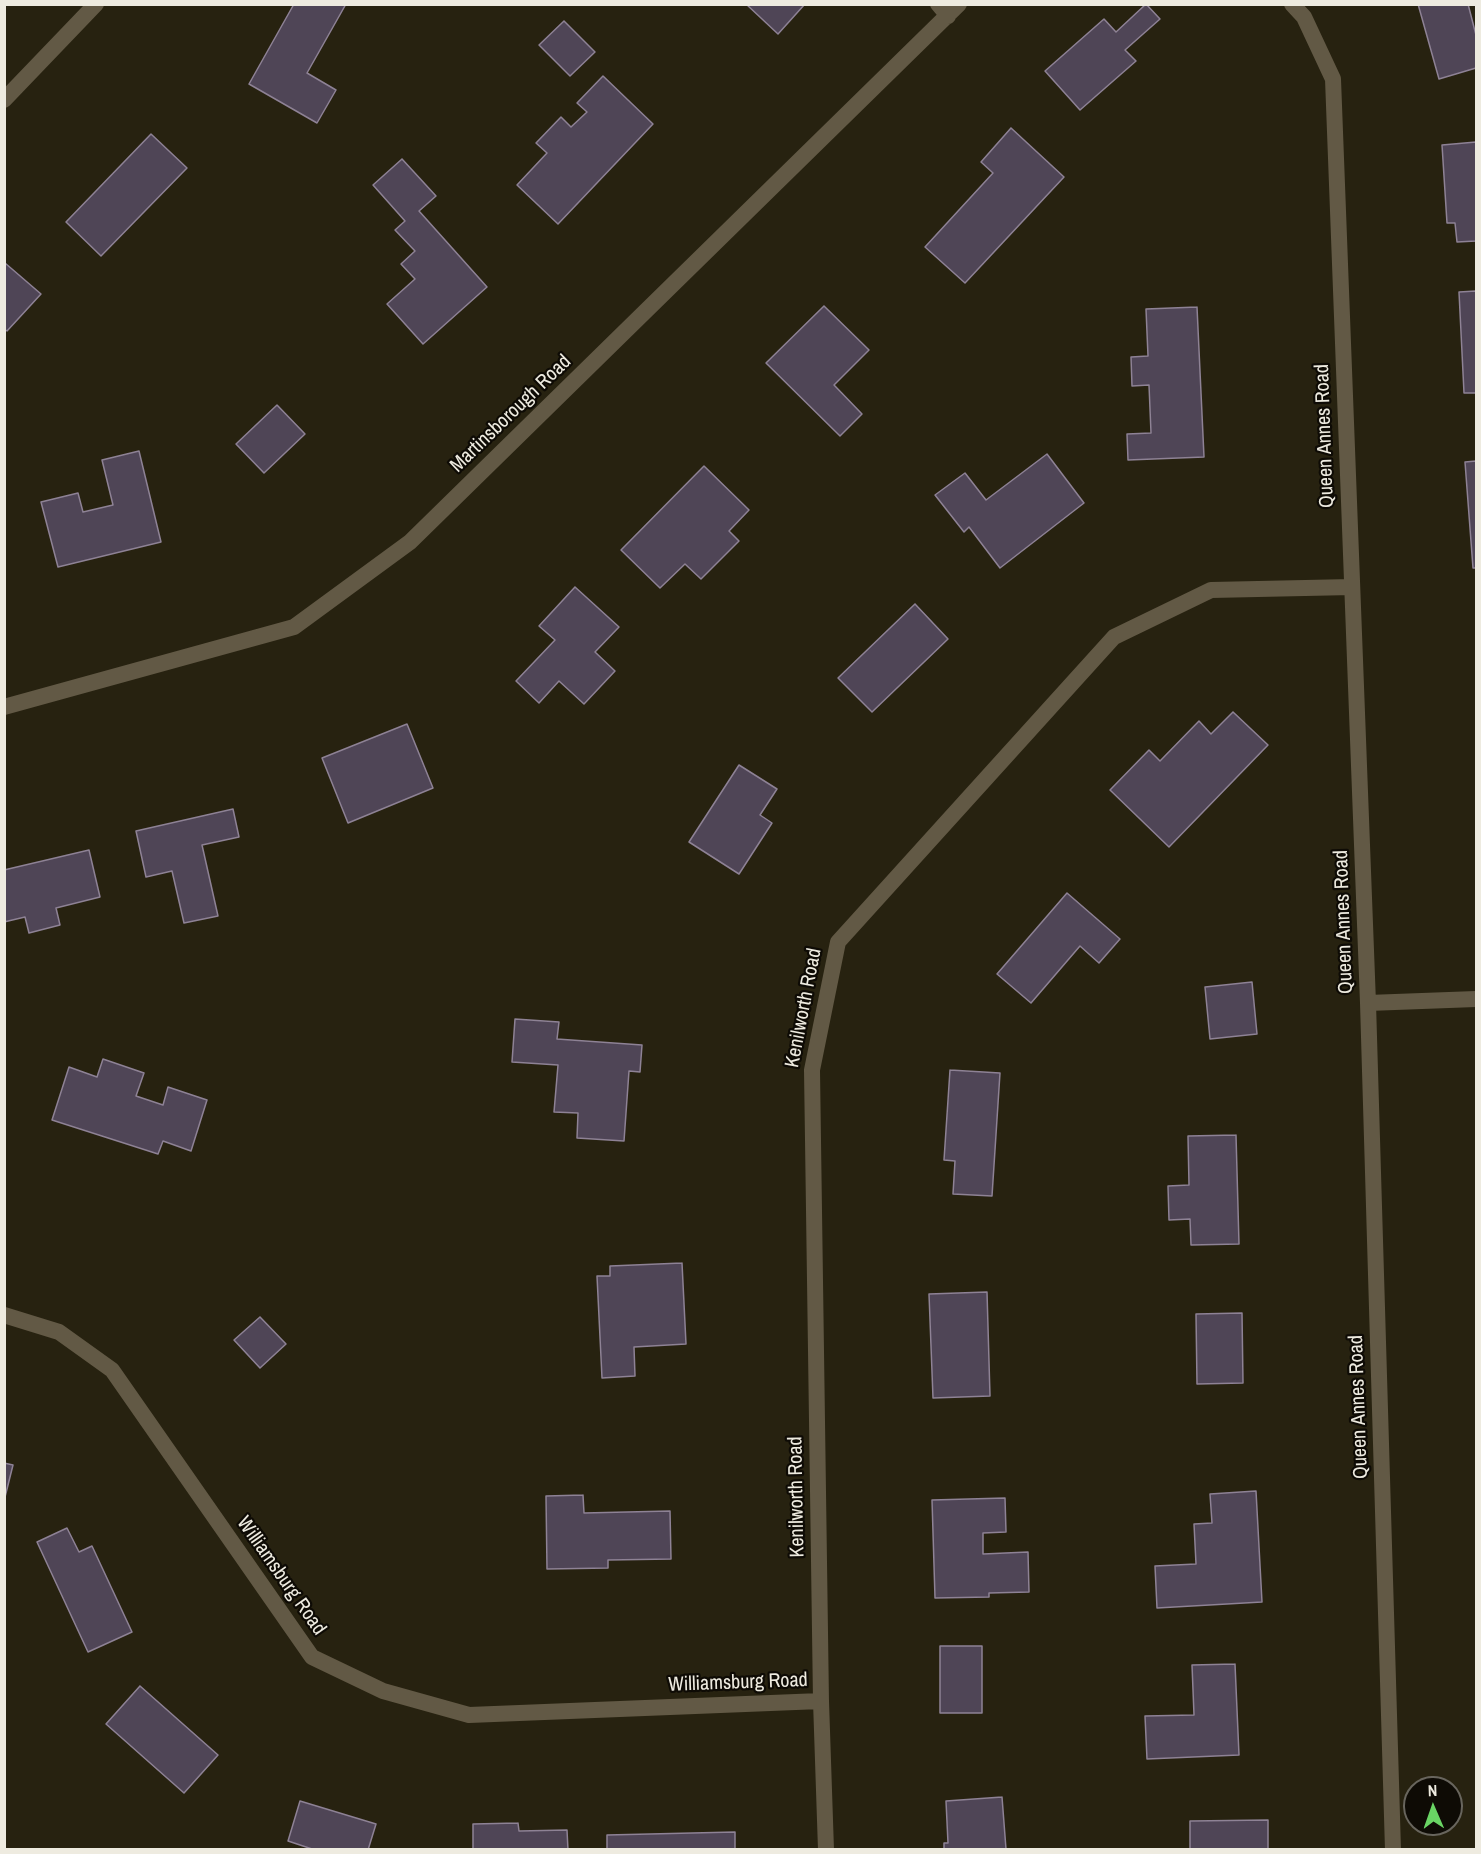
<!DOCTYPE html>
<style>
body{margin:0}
#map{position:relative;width:1481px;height:1854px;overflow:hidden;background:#272210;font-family:"Archivo Narrow",sans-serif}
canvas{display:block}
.frame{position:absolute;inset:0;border:6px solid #eeebe0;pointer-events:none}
.north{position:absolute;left:1403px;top:1776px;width:60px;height:60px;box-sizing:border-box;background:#0e0b05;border:2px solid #68655d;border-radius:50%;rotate:358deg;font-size:16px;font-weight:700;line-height:24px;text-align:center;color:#eeebe0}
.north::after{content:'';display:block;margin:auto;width:21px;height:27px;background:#69d464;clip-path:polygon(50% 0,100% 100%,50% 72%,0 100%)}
</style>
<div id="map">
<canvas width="1481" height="1854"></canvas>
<div class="frame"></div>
<div class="north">N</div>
</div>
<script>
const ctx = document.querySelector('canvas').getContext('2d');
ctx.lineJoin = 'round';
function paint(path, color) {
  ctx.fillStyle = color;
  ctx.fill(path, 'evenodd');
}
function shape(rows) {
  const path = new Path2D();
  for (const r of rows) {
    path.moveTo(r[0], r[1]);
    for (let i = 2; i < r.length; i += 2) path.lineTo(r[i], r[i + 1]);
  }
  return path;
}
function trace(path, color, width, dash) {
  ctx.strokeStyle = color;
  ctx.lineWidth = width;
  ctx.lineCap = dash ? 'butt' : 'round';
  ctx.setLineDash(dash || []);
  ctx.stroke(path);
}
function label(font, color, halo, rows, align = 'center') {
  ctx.font = font + ' "Archivo Narrow",sans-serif';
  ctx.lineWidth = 4.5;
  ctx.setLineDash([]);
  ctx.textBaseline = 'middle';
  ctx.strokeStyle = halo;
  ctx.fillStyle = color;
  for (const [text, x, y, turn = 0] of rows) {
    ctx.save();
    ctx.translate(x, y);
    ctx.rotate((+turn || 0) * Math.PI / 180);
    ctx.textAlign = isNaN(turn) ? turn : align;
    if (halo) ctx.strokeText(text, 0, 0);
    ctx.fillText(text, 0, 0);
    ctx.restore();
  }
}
const building = shape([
 [294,4,346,4,307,73,336,90,317,123,249,84,294,4],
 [746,4,805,4,778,34,746,4],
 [1146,4,1160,19,1125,50,1136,61,1080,110,1045,71,1104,19,1116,32,1146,4],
 [1418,4,1468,4,1476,35,1476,68,1439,79,1418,4],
 [564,21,595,52,570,76,539,45,564,21],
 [603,76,653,124,558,224,517,185,547,153,536,143,561,117,571,127,587,112,577,103,603,76],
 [1011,128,1064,177,965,283,925,247,993,173,981,162,1011,128],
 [151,134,187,168,101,256,66,222,151,134],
 [1476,142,1476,241,1457,242,1455,223,1447,223,1442,145,1476,142],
 [402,159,436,196,419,211,487,287,423,344,387,304,415,279,401,264,415,251,395,230,405,221,373,185,402,159],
 [5,263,41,294,7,331,4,329,5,263],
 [1476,291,1476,393,1464,393,1459,292,1476,291],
 [824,306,869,350,834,385,862,414,840,436,766,363,824,306],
 [1197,307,1204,457,1128,460,1127,434,1151,433,1149,385,1132,386,1131,357,1148,356,1146,309,1197,307],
 [277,405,305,434,264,473,236,444,277,405],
 [139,451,161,542,58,567,41,502,78,493,83,512,113,505,102,460,139,451],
 [1047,454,1084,503,1000,568,969,527,964,532,935,495,965,473,986,500,1047,454],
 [1476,461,1476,568,1473,568,1465,462,1476,461],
 [704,466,749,510,729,531,739,541,701,579,685,564,660,588,621,550,704,466],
 [575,587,619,627,595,652,615,671,584,704,559,681,539,703,516,681,555,640,539,626,575,587],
 [915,604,948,639,872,712,838,678,915,604],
 [1233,712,1268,745,1169,847,1110,790,1149,750,1160,761,1199,721,1211,734,1233,712],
 [407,724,433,788,348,823,322,758,407,724],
 [739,765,777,789,760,815,772,823,739,874,689,842,739,765],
 [233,809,239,837,202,845,218,916,184,923,172,871,146,877,136,831,233,809],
 [89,850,100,897,56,908,60,925,29,933,25,917,4,922,4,870,89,850],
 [1067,893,1120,939,1099,963,1080,946,1031,1003,997,974,1067,893],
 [1252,982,1257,1034,1210,1039,1205,987,1252,982],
 [515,1019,559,1022,557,1039,642,1045,640,1072,629,1071,624,1141,577,1138,578,1113,554,1112,558,1065,512,1062,515,1019],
 [103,1059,144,1073,136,1096,163,1105,168,1087,207,1100,191,1151,163,1141,158,1154,52,1120,69,1067,97,1077,103,1059],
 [950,1070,1000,1073,992,1196,953,1194,955,1161,944,1160,950,1070],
 [1236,1135,1239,1244,1191,1245,1190,1219,1169,1220,1168,1186,1189,1185,1188,1136,1236,1135],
 [682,1263,686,1344,634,1347,635,1376,602,1378,597,1276,610,1276,610,1266,682,1263],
 [987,1292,990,1396,933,1398,929,1294,987,1292],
 [1242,1313,1243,1383,1197,1384,1196,1314,1242,1313],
 [260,1317,286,1344,260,1368,234,1340,260,1317],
 [4,1463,13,1465,4,1501,4,1463],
 [1256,1491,1262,1602,1157,1608,1155,1566,1196,1564,1194,1524,1212,1523,1210,1494,1256,1491],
 [583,1495,584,1513,670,1511,671,1559,608,1560,608,1568,547,1569,546,1496,583,1495],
 [1005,1498,1006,1532,983,1533,983,1554,1028,1552,1029,1592,989,1593,989,1597,935,1598,932,1500,1005,1498],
 [67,1528,79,1552,92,1546,132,1632,88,1652,37,1542,67,1528],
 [940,1646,982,1646,982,1713,940,1713,940,1646],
 [1235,1664,1239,1755,1147,1759,1145,1716,1194,1715,1192,1665,1235,1664],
 [140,1686,218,1755,184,1793,106,1724,140,1686],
 [1002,1797,1006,1849,1021,1850,944,1850,944,1843,948,1843,946,1801,1002,1797],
 [300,1801,376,1824,368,1850,315,1850,288,1841,300,1801],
 [1268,1820,1268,1850,1190,1850,1190,1821,1268,1820],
 [518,1823,519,1831,567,1830,568,1850,473,1850,473,1824,518,1823],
 [735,1832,735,1850,607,1850,607,1835,735,1832]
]);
const minor = shape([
 [938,4,948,16],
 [1292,4,1304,17,1333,79,1368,1003,1393,1850],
 [4,100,96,4],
 [4,707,294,627,410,542,959,4],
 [1368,1003,1476,999],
 [4,1315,59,1332,112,1370,312,1657,383,1691,469,1715,821,1701],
 [826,1850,821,1701,812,1070,838,942,1114,637,1211,590,1352,587]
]);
const streetNames = [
 ["Martinsborough Road",511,414,-44],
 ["Queen Annes Road",1325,436,-92],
 ["Queen Annes Road",1344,922,-92],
 ["Kenilworth Road",804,1008,-79],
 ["Queen Annes Road",1359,1407,-92],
 ["Kenilworth Road",797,1497,-91],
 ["Williamsburg Road",281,1576,55],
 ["Williamsburg Road",738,1683,-2]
];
paint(building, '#4f4556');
trace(building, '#8e8295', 1.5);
trace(minor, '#625945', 16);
label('20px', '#eeebe0', '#0e0b05', streetNames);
</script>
